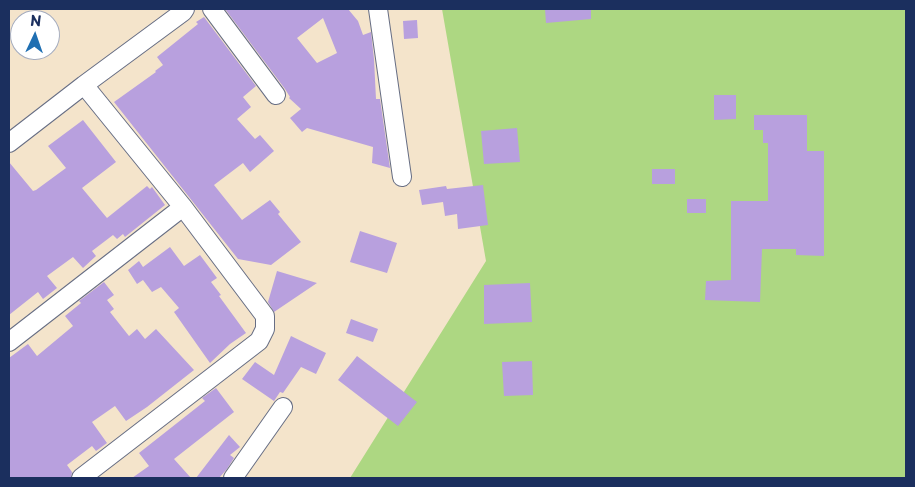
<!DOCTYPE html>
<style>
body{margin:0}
#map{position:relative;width:915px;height:487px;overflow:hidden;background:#f4e4cb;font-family:"Playpen Sans",sans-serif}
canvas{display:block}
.frame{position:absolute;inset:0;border:10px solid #1b2f5e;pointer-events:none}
.north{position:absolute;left:10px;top:10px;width:50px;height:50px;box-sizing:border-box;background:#fff;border:1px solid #a4acbf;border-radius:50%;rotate:3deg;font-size:14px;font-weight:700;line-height:20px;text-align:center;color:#1b2f5e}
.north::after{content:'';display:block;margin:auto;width:18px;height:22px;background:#1f6fb2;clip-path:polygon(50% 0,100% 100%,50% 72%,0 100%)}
</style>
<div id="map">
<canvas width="915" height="487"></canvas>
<div class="frame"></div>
<div class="north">N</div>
</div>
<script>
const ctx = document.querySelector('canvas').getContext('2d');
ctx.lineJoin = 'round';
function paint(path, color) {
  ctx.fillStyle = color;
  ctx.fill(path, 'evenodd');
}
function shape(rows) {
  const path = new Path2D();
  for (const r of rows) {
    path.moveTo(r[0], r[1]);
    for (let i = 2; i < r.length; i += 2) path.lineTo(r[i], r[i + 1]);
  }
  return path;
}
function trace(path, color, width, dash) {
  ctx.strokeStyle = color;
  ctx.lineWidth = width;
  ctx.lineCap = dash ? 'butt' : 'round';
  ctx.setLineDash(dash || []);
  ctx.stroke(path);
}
const green = shape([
 [442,9,906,9,906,478,350,478,486,261]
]);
const building = shape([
 [225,9,348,9,358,21,363,35,371,32,374,59,376,99,380,99,390,168,372,163,373,147,307,128,302,132,290,118,301,109,289,98,290,97,285,89],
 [323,18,337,53,317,63,297,38],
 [545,9,591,9,591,19,546,23],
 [204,17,256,86,243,97,251,107,237,119,255,139,260,135,274,151,250,172,243,163,214,185,242,220,270,200,280,212,278,214,301,242,271,265,238,259,114,102,156,72,155,71,163,65,157,57,198,24,196,22],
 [417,20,418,38,404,39,403,21],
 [714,95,736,95,736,119,714,120],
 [754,115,807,115,807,151,824,151,824,256,796,255,796,249,762,249,760,302,705,300,706,281,731,280,731,201,768,201,768,143,763,143,763,130,754,130],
 [83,120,116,162,82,188,107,218,147,186,150,189,152,187,165,205,125,237,123,234,117,239,113,235,92,251,96,256,83,268,73,257,47,276,57,288,43,299,38,292,9,315,9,162,33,191,36,190,66,168,48,146],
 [517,128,520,162,484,164,481,131],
 [652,169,675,169,675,184,652,184],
 [483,185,488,225,458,229,457,214,445,216,443,202,422,205,419,190,446,186,447,189],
 [687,199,706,199,706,213,687,213],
 [360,231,397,243,387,273,350,262],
 [170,247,184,266,200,255,217,278,211,282,221,295,219,296,246,333,230,344,210,363,174,312,179,308,161,287,152,292,143,280,137,284,128,270,139,261,143,267],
 [277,271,317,283,274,312,268,302],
 [104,282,114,295,107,300,114,309,110,312,129,336,137,329,145,339,156,329,194,370,147,407,126,421,115,406,92,422,107,443,96,451,92,446,67,465,72,472,71,478,9,478,9,358,28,344,37,356,73,326,65,316,81,303,79,301],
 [530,283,532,322,484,324,484,285],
 [351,319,378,329,373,342,346,333],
 [291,336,326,353,316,374,301,367,283,393,280,392,274,401,242,379,255,362,274,375],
 [357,356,417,402,398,426,338,380],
 [532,361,533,395,504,396,502,362],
 [216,388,234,412,174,459,191,478,132,478,149,466,139,453,205,401,202,398],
 [229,435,240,447,230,455,234,458,227,469,219,478,196,478]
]);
const minor = shape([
 [212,9,276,95],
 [378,9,402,177],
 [9,143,84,85,183,12,185,9],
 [9,342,183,207],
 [81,478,259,341,265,329,265,316,183,207,84,85],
 [233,478,283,407]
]);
paint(green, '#add782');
paint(building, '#b8a0de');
trace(minor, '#676e84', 20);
trace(minor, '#fff', 18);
</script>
